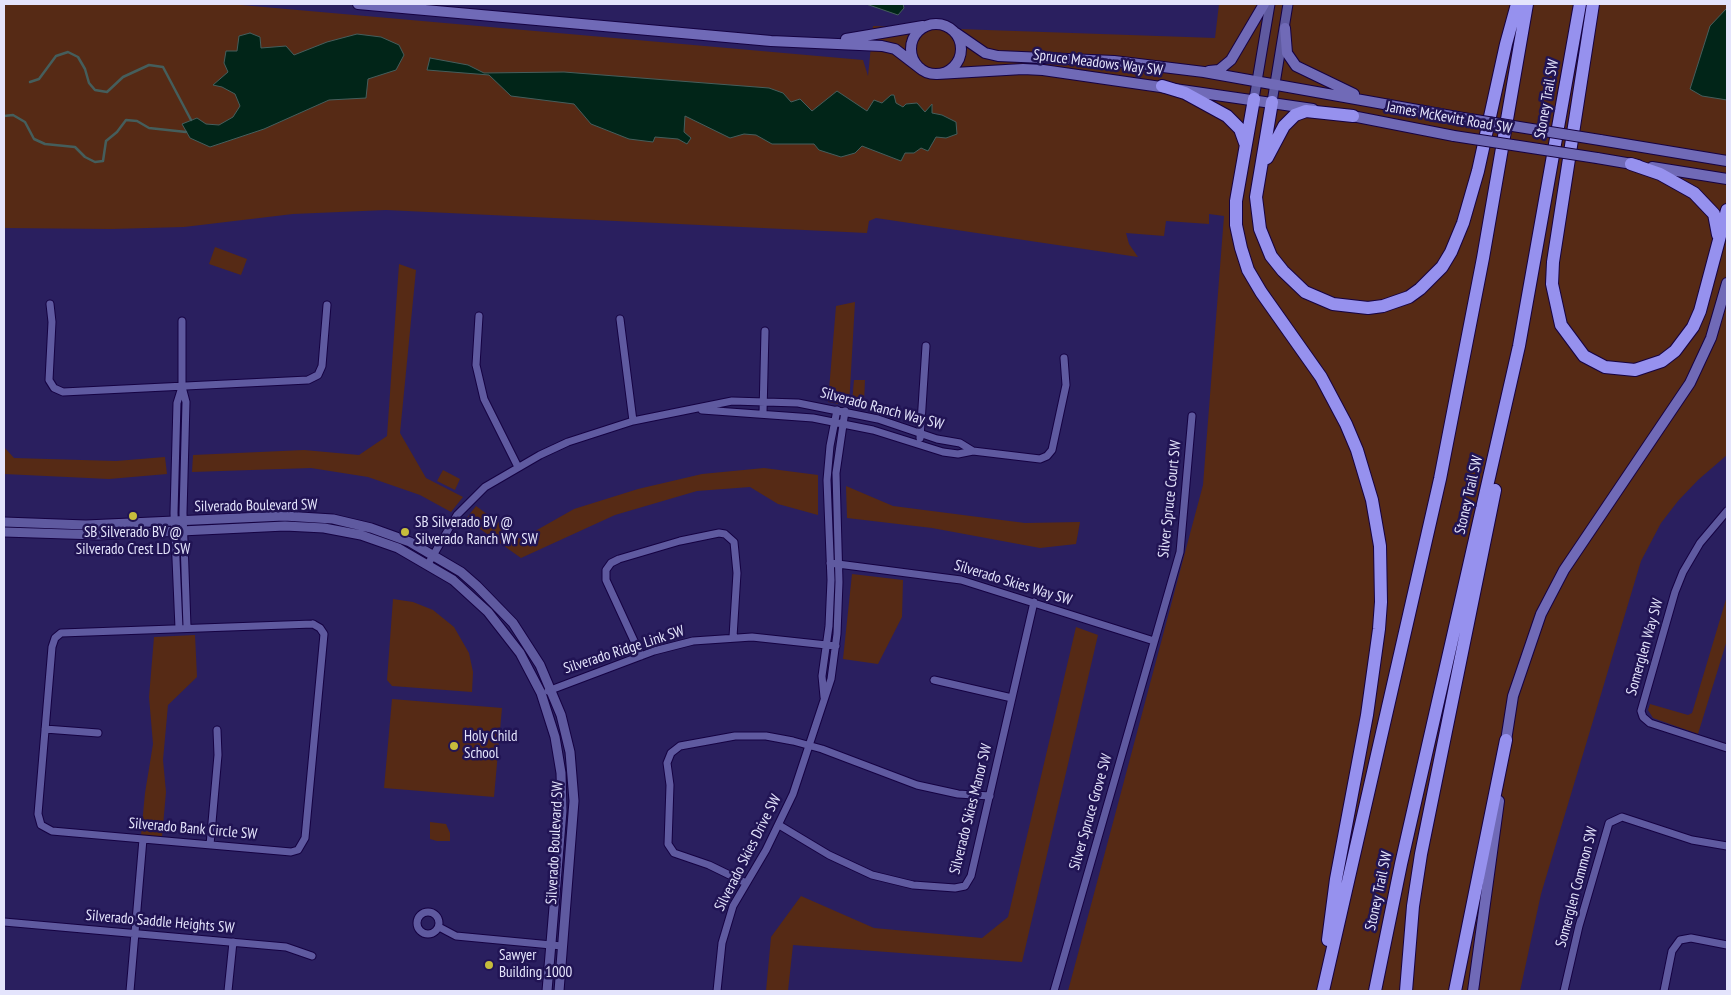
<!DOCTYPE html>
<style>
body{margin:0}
#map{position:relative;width:1731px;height:995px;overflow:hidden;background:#2a1f5f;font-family:"PT Sans Narrow",sans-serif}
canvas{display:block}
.frame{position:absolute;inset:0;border:5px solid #e4e4fc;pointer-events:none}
</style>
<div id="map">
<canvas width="1731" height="995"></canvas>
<div class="frame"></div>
</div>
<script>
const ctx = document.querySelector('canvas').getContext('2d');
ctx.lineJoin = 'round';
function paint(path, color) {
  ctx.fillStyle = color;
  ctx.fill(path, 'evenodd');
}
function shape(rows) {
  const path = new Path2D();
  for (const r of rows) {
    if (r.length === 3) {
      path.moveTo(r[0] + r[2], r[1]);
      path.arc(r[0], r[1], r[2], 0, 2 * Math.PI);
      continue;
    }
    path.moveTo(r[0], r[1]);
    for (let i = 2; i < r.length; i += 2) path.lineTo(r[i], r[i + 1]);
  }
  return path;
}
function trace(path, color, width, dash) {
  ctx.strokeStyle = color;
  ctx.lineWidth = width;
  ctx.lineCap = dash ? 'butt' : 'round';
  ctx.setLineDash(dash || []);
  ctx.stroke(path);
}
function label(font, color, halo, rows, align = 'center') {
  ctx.font = font + ' "PT Sans Narrow",sans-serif';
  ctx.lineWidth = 5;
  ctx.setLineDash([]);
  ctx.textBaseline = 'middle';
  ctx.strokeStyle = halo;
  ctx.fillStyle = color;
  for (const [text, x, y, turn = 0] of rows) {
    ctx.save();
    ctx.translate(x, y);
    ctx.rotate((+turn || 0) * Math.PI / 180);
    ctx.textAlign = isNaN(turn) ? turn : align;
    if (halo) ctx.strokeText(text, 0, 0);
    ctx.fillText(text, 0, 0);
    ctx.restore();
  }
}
const green = shape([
 [4,4,230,4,863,60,868,76,873,26,1215,38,1219,4,1727,4,1727,455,1698,480,1678,501,1661,523,1641,561,1541,894,1520,991,1068,991,1203,485,1224,216,1209,214,1209,224,1166,221,1164,236,1126,233,1129,244,1138,257,876,218,869,221,867,233,386,210,293,214,184,227,111,229,4,228],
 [215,247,247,259,241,275,209,264],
 [399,264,416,270,400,433,426,478,463,497,451,512,420,495,368,477,311,468,192,472,193,455,304,450,359,455,387,436],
 [855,302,849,406,828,402,836,306],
 [854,380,865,380,864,402,852,402],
 [4,447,14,458,116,461,165,457,167,474,109,479,4,474],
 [764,468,818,475,818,515,778,504,750,487,697,491,615,515,521,558,466,519,476,506,521,539,574,509,638,489,702,474],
 [443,470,460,479,455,490,437,481],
 [846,486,893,506,1025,523,1080,522,1076,544,1040,548,932,528,847,518],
 [852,574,903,580,902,617,878,664,843,659],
 [1727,596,1727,640,1698,734,1653,718,1648,710,1650,704,1688,715,1692,713],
 [393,599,413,602,433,610,454,627,469,653,473,672,472,692,392,686,387,680],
 [1076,627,1098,635,1022,962,793,945,788,991,766,991,771,937,801,896,874,928,982,938,1008,917],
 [195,635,197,677,168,705,163,760,166,792,162,837,141,835,145,793,153,744,149,697,154,637],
 [392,699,502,708,494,797,384,788],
 [430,822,446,824,450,833,450,841,437,841,430,839]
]);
const water = shape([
 [866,4,903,4,904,8,898,15,866,4],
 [1727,8,1727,100,1702,96,1690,89,1710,26,1727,8],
 [250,33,260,37,261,48,286,46,294,55,327,42,357,34,381,37,399,45,404,55,396,70,368,79,366,98,329,100,264,129,210,147,190,138,182,124,197,118,206,124,219,125,233,117,240,106,235,94,222,87,213,85,228,72,224,63,226,51,237,51,239,36,250,33],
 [430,58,468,65,484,73,564,72,769,88,783,93,791,102,800,99,812,111,837,91,867,111,874,100,882,103,891,95,894,95,896,103,903,107,906,104,917,103,925,112,932,104,932,113,942,115,956,122,957,134,946,138,936,137,928,151,921,148,914,153,905,153,901,161,862,146,855,153,841,157,819,150,814,144,772,144,756,135,744,134,730,138,685,116,684,132,691,138,687,144,678,139,655,137,653,142,629,139,591,124,574,104,511,96,489,75,427,70,430,58]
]);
const stream = shape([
 [30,82,39,79,56,56,68,52,78,57,85,69,89,83,95,90,107,92,123,77,149,65,163,67,191,120],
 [4,116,13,115,25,122,34,139,45,144,75,147,85,157,95,162,103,161,106,141,117,132,126,120,137,121,149,128,186,132]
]);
const minor = shape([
 [50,304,52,322,49,380,54,388,63,392,308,380,318,375,322,366,327,305],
 [479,316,476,365,484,399,518,467],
 [620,319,633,421],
 [182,321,182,387,186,402,183,513,187,627],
 [702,410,813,418,873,430,943,452,958,454,973,451,1040,459,1047,456,1052,450,1066,385,1064,358],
 [763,413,765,331],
 [920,438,926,346],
 [1727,511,1700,543,1683,572,1675,592,1641,711,1643,717,1650,723,1727,748],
 [830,563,961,580,1154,641],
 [428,564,457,515,485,487,540,455,568,442,633,421,732,401,798,403,878,419,937,439,960,443,973,451],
 [313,624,320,628,324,634,305,838,298,850,291,852,52,831,41,825,38,814,52,647,55,638,61,633,313,624],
 [179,628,174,513,177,403,182,387],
 [641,656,606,580,606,570,611,563,619,559,680,541,719,533,725,534,734,542,737,573,733,637],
 [934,680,1012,698],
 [548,691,654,651,693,641,752,637,836,646],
 [824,697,822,676,829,626,831,580,827,480,830,446,837,410],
 [45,729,98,733],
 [779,825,829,855,872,875,913,885,955,888,965,886,971,876,1034,602],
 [210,845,218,755,217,730],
 [746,883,709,865,674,853,668,844,670,785,667,763,671,753,680,746,735,736,766,736,793,741,822,749,917,785,958,794,990,796],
 [428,923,11],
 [4,922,286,947,312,956],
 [439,927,456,936,562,946],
 [130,991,143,839],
 [228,991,233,942],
 [717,991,722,943,733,906,766,850,793,794,831,679,837,634,839,582,836,473,845,411],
 [1054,991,1180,552,1192,416],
 [1564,991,1579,926,1609,823,1622,817,1692,840,1727,846],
 [1664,991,1672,951,1680,940,1691,938,1727,945]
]);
const tertiary = shape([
 [1254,99,1270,4],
 [1272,102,1288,4],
 [4,522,86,525,284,516,333,519,371,528,410,542,461,572,477,586,513,623,540,665,561,715,570,752,574,801,559,991],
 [4,532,98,535,285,526,324,528,361,535,398,548,453,580,488,612,520,653,541,693,555,737,561,773,562,811,547,991]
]);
const secondary = shape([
 [358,4,771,41,882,46,895,49,921,69],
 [936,49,25],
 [1285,28,1287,53,1296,66,1354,94],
 [956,33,985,53,998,56,1114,61,1204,72,1457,117],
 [846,39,923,26],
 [1209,71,1219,70,1231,60,1264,4],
 [937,74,1023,69,1043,70,1313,109],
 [1347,115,1454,136],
 [1600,140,1727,161],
 [1597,158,1638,165],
 [1652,167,1727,179],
 [1505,747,1513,696,1541,614,1564,570,1690,383,1711,338,1727,283],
 [1473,991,1499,801]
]);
const motorway = shape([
 [1593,4,1553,262,1552,284,1561,325,1584,356,1605,367,1635,370,1662,361,1675,351,1693,327,1700,311,1727,210],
 [1162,86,1185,93,1227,116,1240,129,1245,143],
 [1254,99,1236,201,1236,225,1241,248,1248,270,1261,292,1321,377,1346,424,1357,450,1372,500,1380,546,1381,602,1379,629,1367,715,1336,879,1328,940],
 [1272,102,1256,197,1260,229,1271,256,1283,271,1305,292,1333,304,1368,308,1383,306,1409,297,1420,289,1442,267,1451,252,1463,223,1478,171,1506,44,1517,4],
 [1267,158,1284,126,1295,115,1306,111,1353,116],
 [1631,164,1660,174,1694,193,1714,214,1718,235],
 [1323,991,1440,479,1483,258,1527,4],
 [1375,991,1401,864,1519,346,1580,4],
 [1406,991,1413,906,1421,854,1495,490],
 [1455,991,1506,740]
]);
const secondaryBridge = shape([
 [1457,117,1600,140],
 [1454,136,1597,158]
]);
const markers = [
 [133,516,5,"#c6bc3c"],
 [405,532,5,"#c6bc3c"],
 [454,746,5,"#c6bc3c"],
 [489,965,5,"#c6bc3c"]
];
const streetNames = [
 ["Spruce Meadows Way SW",1098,63,7],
 ["Stoney Trail SW",1547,99,-80],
 ["James McKevitt Road SW",1449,118,10],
 ["Silverado Ranch Way SW",882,409,15],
 ["Stoney Trail SW",1469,495,-77],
 ["Silver Spruce Court SW",1170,499,-84],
 ["Silverado Boulevard SW",256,506,-1],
 ["Silverado Skies Way SW",1013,583,17],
 ["Somerglen Way SW",1645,647,-74],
 ["Silverado Ridge Link SW",624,650,-18],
 ["Silverado Skies Manor SW",971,809,-76],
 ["Silver Spruce Grove SW",1091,812,-74],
 ["Silverado Bank Circle SW",193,829,5],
 ["Silverado Boulevard SW",555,843,-87],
 ["Silverado Skies Drive SW",748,853,-63],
 ["Somerglen Common SW",1577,887,-75],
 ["Stoney Trail SW",1379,891,-78],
 ["Silverado Saddle Heights SW",160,922,5]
];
const poiNames = [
 ["SB Silverado BV @",415,523],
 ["Silverado Ranch WY SW",415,540],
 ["SB Silverado BV @",133,533,"center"],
 ["Silverado Crest LD SW",133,550,"center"],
 ["Holy Child",464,737],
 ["School",464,754],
 ["Sawyer",499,956],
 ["Building 1000",499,973]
];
paint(green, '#562a15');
paint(water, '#012518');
trace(water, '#455e5c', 1);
trace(stream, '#455e5c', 2.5);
trace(minor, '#150242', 9);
trace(tertiary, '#150242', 11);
trace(secondary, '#150242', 12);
trace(motorway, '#150242', 14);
trace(minor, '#5f5aa0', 7);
trace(tertiary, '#5f5aa0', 9);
trace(secondary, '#706ab7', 10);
trace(motorway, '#9691ee', 12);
trace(secondaryBridge, '#150242', 12, []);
trace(secondaryBridge, '#706ab7', 10);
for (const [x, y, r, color] of markers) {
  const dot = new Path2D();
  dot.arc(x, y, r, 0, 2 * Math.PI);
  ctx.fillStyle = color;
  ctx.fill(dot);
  trace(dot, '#211454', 2);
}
label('15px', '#e4e4fc', '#211454', streetNames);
label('15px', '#e4e4fc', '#211454', poiNames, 'left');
</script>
